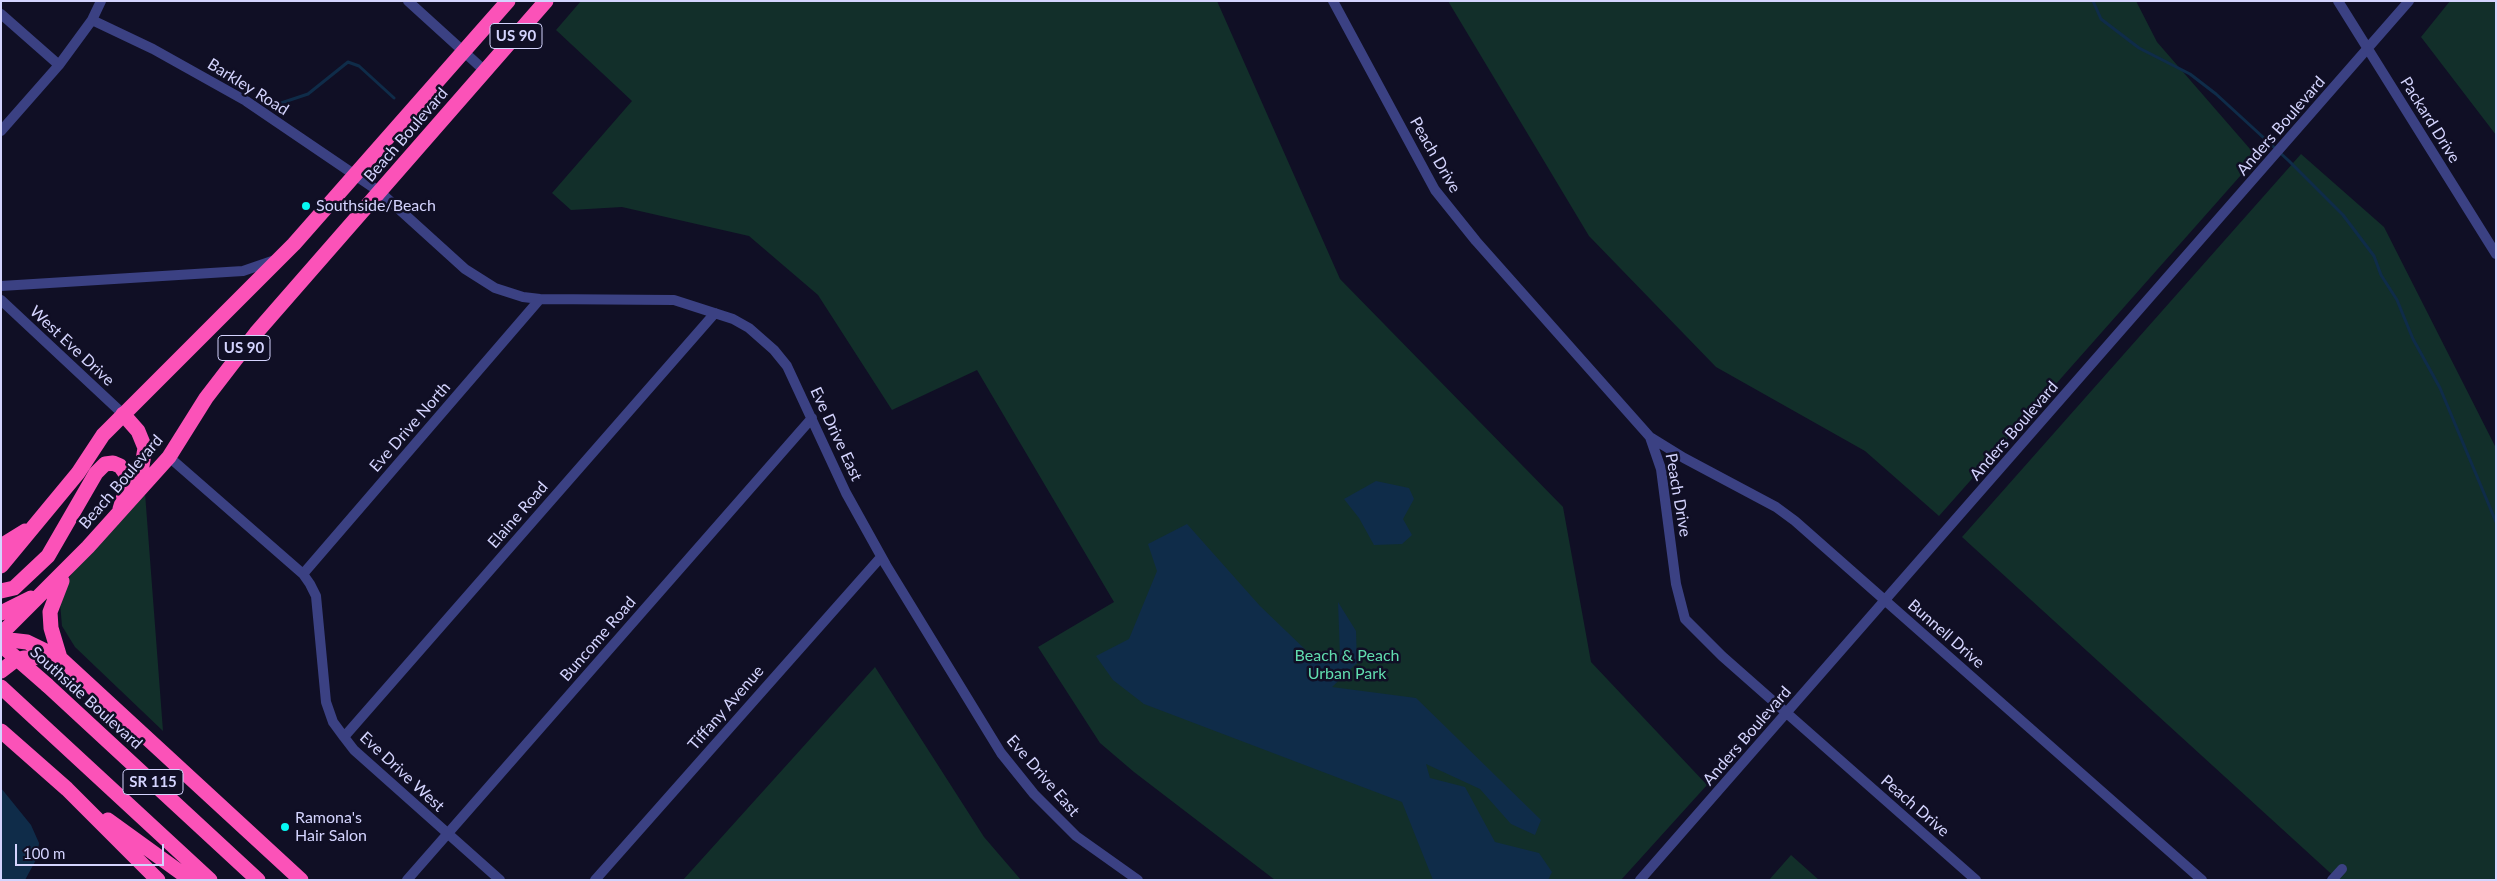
<!DOCTYPE html>
<style>
body{margin:0}
#map{position:relative;width:2497px;height:881px;overflow:hidden;background:#100f25;font-family:Lato,sans-serif}
canvas{display:block}
.frame{position:absolute;inset:0;border:2px solid #d4d4fe;pointer-events:none}
.scale{position:absolute;left:15px;top:844px;width:149px;height:22px;box-sizing:border-box;border:2px solid #d4d4fe;border-top:0;padding-left:6px;font-size:15px;line-height:18px;white-space:nowrap;color:#d4d4fe;-webkit-text-stroke:4px #100f25;paint-order:stroke}
</style>
<div id="map">
<canvas width="2497" height="881"></canvas>
<div class="frame"></div>
<div class="scale">100 m</div>
</div>
<script>
const ctx = document.querySelector('canvas').getContext('2d');
ctx.lineJoin = 'round';
function paint(path, color) {
  ctx.fillStyle = color;
  ctx.fill(path, 'evenodd');
}
function shape(rows) {
  const path = new Path2D();
  for (const r of rows) {
    path.moveTo(r[0], r[1]);
    for (let i = 2; i < r.length; i += 2) path.lineTo(r[i], r[i + 1]);
  }
  return path;
}
function trace(path, color, width, dash) {
  ctx.strokeStyle = color;
  ctx.lineWidth = width;
  ctx.lineCap = dash ? 'butt' : 'round';
  ctx.setLineDash(dash || []);
  ctx.stroke(path);
}
function label(font, color, halo, rows, align = 'center') {
  ctx.font = font + ' Lato,sans-serif';
  ctx.lineWidth = 5;
  ctx.setLineDash([]);
  ctx.textBaseline = 'middle';
  ctx.strokeStyle = halo;
  ctx.fillStyle = color;
  for (const [text, x, y, turn = 0] of rows) {
    ctx.save();
    ctx.translate(x, y);
    ctx.rotate((+turn || 0) * Math.PI / 180);
    ctx.textAlign = isNaN(turn) ? turn : align;
    if (halo) ctx.strokeText(text, 0, 0);
    ctx.fillText(text, 0, 0);
    ctx.restore();
  }
}
const green = shape([
 [581,1,1217,1,1340,279,1563,507,1591,662,1707,785,1621,880,1275,880,1134,772,1100,743,1038,647,1114,602,977,370,892,410,818,295,749,236,622,207,571,210,552,193,632,101,556,30],
 [1448,1,2136,1,2157,42,2257,157,1939,516,1865,451,1716,367,1589,236],
 [2450,1,2496,1,2496,135,2421,37],
 [2301,154,2384,227,2496,448,2496,880,2338,880,1962,537],
 [145,493,163,731,75,647,62,626,59,591,77,567],
 [875,667,984,837,1021,880,683,880],
 [1791,855,1819,880,1769,880]
]);
const water = shape([
 [1376,481,1409,488,1414,499,1403,519,1412,535,1402,544,1374,545,1359,518,1344,499],
 [1187,524,1260,606,1312,656,1340,656,1338,602,1356,631,1357,663,1332,687,1416,698,1541,820,1535,835,1511,824,1480,789,1426,764,1430,778,1465,787,1495,842,1539,853,1552,872,1548,880,1433,880,1402,802,1144,704,1113,680,1096,656,1129,639,1157,571,1148,544],
 [1,788,31,825,39,843,37,858,25,880,1,880]
]);
const stream = shape([
 [2093,1,2101,19,2139,48,2190,74,2216,94,2289,161,2343,215,2374,256,2381,275,2397,300,2413,339,2440,388,2496,522],
 [272,106,308,94,348,62,359,66,394,98]
]);
const minor = shape([
 [408,1,485,71],
 [1333,1,1435,190,1476,241,1650,437,1661,469,1676,584,1685,619,1722,656,1976,880],
 [2338,1,2496,254],
 [1,14,59,65],
 [92,20,153,49,246,101,380,192,465,269,495,288,523,297,540,299,674,300,733,319,749,328,774,350,787,366,846,493,886,565,1001,753,1034,794,1076,836,1138,880],
 [1,131,59,65,92,20,101,1],
 [1,286,243,271,275,260],
 [1,300,123,414],
 [1650,437,1684,458,1776,507,1795,521,2202,880],
 [169,457,303,574,310,584,316,596,326,702,333,722,344,737,354,750,500,880],
 [303,574,540,299],
 [344,737,715,313],
 [407,880,812,418],
 [595,880,881,557],
 [1640,880,2409,1],
 [2332,880,2342,869]
]);
const highway = shape([
 [123,414,138,431,145,448,142,466,131,495],
 [1,546,25,531],
 [1,566,78,473,103,435,294,244,508,1],
 [1,591,14,588,48,556,96,473,105,464,113,463,120,466,125,473,128,483,120,509],
 [1,613,31,598],
 [1,634,88,547,169,457,206,398,256,333,546,1],
 [1,639,27,642,60,658,301,880],
 [60,658,51,628,50,612,62,581],
 [1,671,14,661,24,658,54,657],
 [47,685,258,880],
 [1,687,210,880],
 [1,731,67,789,158,880],
 [108,820,191,880]
]);
const highwayBridge = shape([
 [1,645,47,685]
]);
const markers = [
 [306,206,5,"#05f9f3"],
 [285,827,5,"#05f9f3"]
];
const shields = [
 [516,36,52],
 [244,348,52],
 [153,782,60]
];
const shieldNames = [
 ["US 90",516,36],
 ["US 90",244,348],
 ["SR 115",153,782]
];
const streetNames = [
 ["Barkley Road",248,87,32],
 ["Packard Drive",2430,120,58],
 ["Anders Boulevard",2281,126,-49],
 ["Beach Boulevard",406,135,-49],
 ["Peach Drive",1435,155,60],
 ["West Eve Drive",72,346,43],
 ["Eve Drive North",410,427,-49],
 ["Anders Boulevard",2014,431,-49],
 ["Eve Drive East",836,434,65],
 ["Beach Boulevard",121,482,-49],
 ["Peach Drive",1678,495,80],
 ["Elaine Road",518,515,-49],
 ["Bunnell Drive",1946,634,41],
 ["Buncome Road",598,639,-49],
 ["Southside Boulevard",86,698,42],
 ["Tiffany Avenue",726,708,-49],
 ["Anders Boulevard",1747,736,-49],
 ["Eve Drive West",402,772,43],
 ["Eve Drive East",1043,776,49],
 ["Peach Drive",1915,806,41]
];
const poiNames = [
 ["Southside/Beach",316,206],
 ["Ramona's",295,818],
 ["Hair Salon",295,836]
];
const parkNames = [
 ["Beach & Peach",1347,656],
 ["Urban Park",1347,674]
];
paint(green, '#122f2a');
paint(water, '#0f2c49');
trace(stream, '#0f2c49', 3);
trace(minor, '#3b4183', 10);
trace(highway, '#fb52b8', 15);
trace(highwayBridge, '#fb52b8', 15);
for (const [x, y, r, color] of markers) {
  const dot = new Path2D();
  dot.arc(x, y, r, 0, 2 * Math.PI);
  ctx.fillStyle = color;
  ctx.fill(dot);
  trace(dot, '#100f25', 2);
}
for (const [x, y, w] of shields) {
  const box = new Path2D();
  box.roundRect(x - w / 2, y - 12.5, w, 25, 4);
  ctx.fillStyle = '#100f25';
  ctx.fill(box);
  trace(box, '#d4d4fe', 1);
}
label('bold 15px', '#d4d4fe', null, shieldNames);
label('16px', '#d4d4fe', '#100f25', streetNames);
label('16px', '#d4d4fe', '#100f25', poiNames, 'left');
label('16px', '#61ddaf', '#100f25', parkNames);
</script>
